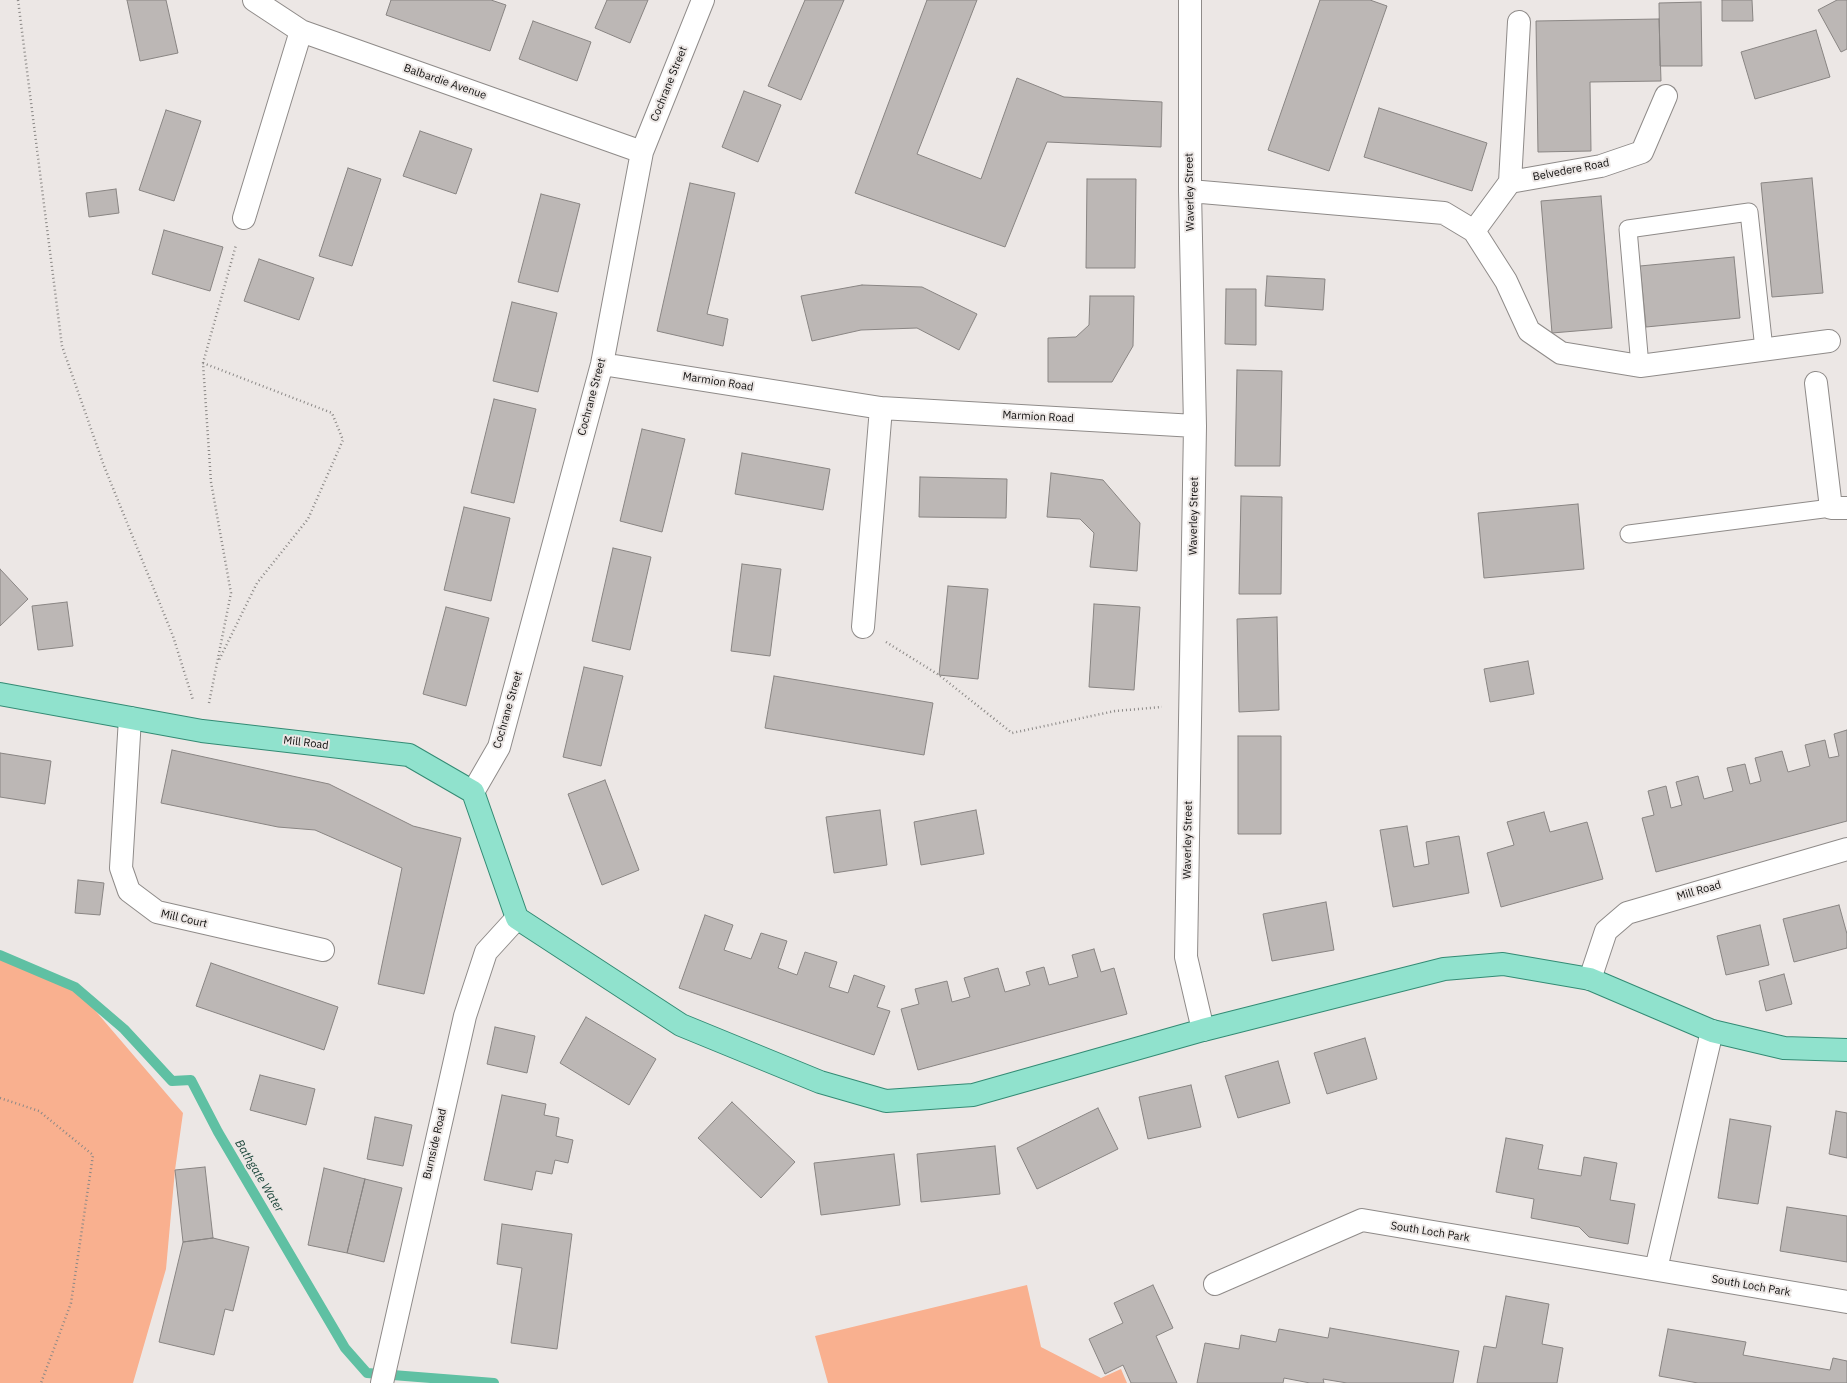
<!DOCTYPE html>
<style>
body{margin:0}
canvas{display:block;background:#ece7e5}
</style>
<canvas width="1847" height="1383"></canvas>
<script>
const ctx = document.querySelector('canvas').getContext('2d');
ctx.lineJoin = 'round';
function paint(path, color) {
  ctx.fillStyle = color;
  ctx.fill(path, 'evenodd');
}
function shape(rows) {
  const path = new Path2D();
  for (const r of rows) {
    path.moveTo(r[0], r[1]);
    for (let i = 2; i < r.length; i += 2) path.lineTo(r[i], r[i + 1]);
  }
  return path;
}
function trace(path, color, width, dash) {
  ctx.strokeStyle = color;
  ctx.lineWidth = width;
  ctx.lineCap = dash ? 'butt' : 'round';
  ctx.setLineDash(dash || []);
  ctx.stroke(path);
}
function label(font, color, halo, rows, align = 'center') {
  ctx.font = font + ' "IBM Plex Sans",sans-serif';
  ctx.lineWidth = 4;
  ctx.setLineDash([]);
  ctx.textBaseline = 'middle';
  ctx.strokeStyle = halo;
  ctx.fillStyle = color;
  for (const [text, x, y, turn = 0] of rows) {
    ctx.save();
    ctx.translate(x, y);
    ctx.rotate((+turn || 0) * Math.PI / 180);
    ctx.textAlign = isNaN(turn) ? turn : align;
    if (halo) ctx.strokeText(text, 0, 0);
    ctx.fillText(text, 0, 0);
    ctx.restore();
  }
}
const green = shape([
 [0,955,75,987,183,1113,175,1170,166,1269,133,1383,0,1383],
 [1027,1285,1041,1347,1101,1378,1121,1369,1127,1383,828,1383,815,1336]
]);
const stream = shape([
 [0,955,75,987,124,1029,172,1081,191,1080,218,1132,345,1348,367,1373,494,1383]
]);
const building = shape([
 [127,0,166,0,178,53,140,61,127,0],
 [391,0,491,0,506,5,490,51,386,15,391,0],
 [607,0,648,0,630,43,595,28,607,0],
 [805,0,844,0,801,100,768,86,805,0],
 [927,0,977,0,917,154,981,179,1017,78,1064,97,1162,102,1161,147,1047,142,1005,247,855,193,927,0],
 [1320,0,1370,0,1387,6,1329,171,1268,150,1320,0],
 [1722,0,1752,0,1753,21,1722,21,1722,0],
 [1837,0,1847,0,1847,49,1841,52,1818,10,1837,0],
 [1701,2,1702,66,1660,66,1659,3,1701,2],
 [1659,19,1661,81,1590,82,1591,151,1538,152,1536,21,1659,19],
 [533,21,591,42,577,81,519,59,533,21],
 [1816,30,1830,77,1755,99,1741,52,1816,30],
 [744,91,781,105,758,162,722,147,744,91],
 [1379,108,1487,143,1472,191,1364,157,1379,108],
 [166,110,201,121,174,201,139,190,166,110],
 [420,131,472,149,456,194,403,176,420,131],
 [348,168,381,179,352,266,319,256,348,168],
 [1812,178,1823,293,1772,297,1761,183,1812,178],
 [1087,179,1136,179,1135,268,1086,268,1087,179],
 [690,183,735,193,707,314,728,319,723,346,657,331,690,183],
 [116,189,119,213,89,217,86,193,116,189],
 [541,194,580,204,558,292,518,282,541,194],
 [1601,196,1612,328,1552,333,1541,201,1601,196],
 [164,230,223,247,210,291,152,274,164,230],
 [1734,257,1740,318,1646,327,1640,266,1734,257],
 [259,259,314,278,299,320,244,301,259,259],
 [1267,276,1325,279,1323,310,1265,306,1267,276],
 [862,285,922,287,977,314,959,350,917,328,861,330,812,341,801,296,862,285],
 [1226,289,1256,289,1256,345,1225,344,1226,289],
 [1090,296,1134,296,1133,346,1112,382,1048,382,1048,338,1076,337,1089,325,1090,296],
 [512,302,557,313,538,392,493,381,512,302],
 [1237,370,1282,371,1280,466,1235,466,1237,370],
 [494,399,536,409,514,503,471,493,494,399],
 [642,429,685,439,662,532,620,521,642,429],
 [742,453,830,469,823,510,735,494,742,453],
 [1051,473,1103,480,1140,523,1137,571,1090,567,1094,533,1080,519,1047,517,1051,473],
 [920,477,1007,479,1006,518,919,517,920,477],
 [1241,496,1282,497,1281,594,1239,594,1241,496],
 [1578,504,1584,569,1484,578,1478,513,1578,504],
 [464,507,510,518,491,601,444,590,464,507],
 [613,548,651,557,630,650,592,641,613,548],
 [742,564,781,569,770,656,731,651,742,564],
 [0,569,28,599,0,626,0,569],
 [948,586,988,589,978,679,939,675,948,586],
 [67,602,73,646,38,650,32,606,67,602],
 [1094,604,1140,607,1134,690,1089,687,1094,604],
 [446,607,489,618,466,706,423,694,446,607],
 [1277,617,1279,710,1239,712,1237,619,1277,617],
 [1528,661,1534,694,1490,702,1484,669,1528,661],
 [584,667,623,676,601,766,563,757,584,667],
 [774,676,933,703,924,755,765,728,774,676],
 [1847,730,1847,821,1656,872,1642,818,1654,815,1648,791,1666,786,1671,808,1682,805,1676,782,1698,776,1704,799,1733,791,1727,768,1745,764,1750,784,1761,781,1755,758,1782,751,1788,772,1810,766,1805,745,1825,740,1829,758,1839,756,1834,734,1847,730],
 [1238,736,1281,736,1281,834,1238,834,1238,736],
 [172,750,329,784,413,826,461,838,424,994,378,984,402,868,315,830,278,827,161,803,172,750],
 [0,753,51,761,45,804,0,797,0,753],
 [605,780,639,870,602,885,568,794,605,780],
 [880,810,887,865,834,873,826,817,880,810],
 [976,810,984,854,921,865,914,822,976,810],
 [1544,812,1550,832,1587,822,1603,879,1501,907,1487,853,1514,845,1507,822,1544,812],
 [1407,826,1414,867,1429,864,1426,842,1459,836,1469,893,1393,907,1380,830,1407,826],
 [78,880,104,883,100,915,75,913,78,880],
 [1326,902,1334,950,1272,961,1263,914,1326,902],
 [1839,905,1847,934,1847,948,1794,962,1783,919,1839,905],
 [705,915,733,925,724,950,751,959,761,933,787,941,778,968,797,975,805,952,837,962,829,987,848,993,854,975,885,986,877,1007,890,1011,874,1055,679,988,705,915],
 [1760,925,1769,965,1726,975,1717,936,1760,925],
 [1094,949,1101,972,1114,968,1127,1014,918,1070,901,1009,919,1004,915,989,947,981,952,1002,970,997,964,978,998,968,1005,992,1030,985,1026,972,1044,967,1049,985,1078,977,1072,955,1094,949],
 [211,963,338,1007,324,1050,196,1006,211,963],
 [1784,974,1792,1004,1766,1011,1759,981,1784,974],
 [586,1017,656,1059,629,1105,560,1063,586,1017],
 [495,1027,535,1036,527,1073,487,1064,495,1027],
 [1365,1038,1377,1079,1327,1094,1314,1053,1365,1038],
 [1278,1061,1290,1103,1238,1118,1225,1076,1278,1061],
 [260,1075,315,1089,306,1125,250,1110,260,1075],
 [1191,1085,1201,1127,1148,1139,1139,1097,1191,1085],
 [502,1095,546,1104,544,1115,559,1118,556,1136,573,1140,568,1163,555,1160,552,1174,536,1171,532,1190,484,1180,502,1095],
 [732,1102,795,1162,761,1198,698,1138,732,1102],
 [1098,1108,1118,1149,1037,1189,1017,1148,1098,1108],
 [1836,1111,1847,1113,1847,1158,1829,1154,1836,1111],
 [375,1117,412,1125,403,1166,367,1159,375,1117],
 [1730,1119,1771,1126,1758,1204,1718,1198,1730,1119],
 [1506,1138,1543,1145,1538,1169,1581,1176,1584,1157,1617,1163,1610,1200,1635,1204,1628,1244,1589,1237,1579,1227,1531,1218,1534,1199,1496,1192,1506,1138],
 [995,1146,1000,1194,921,1202,917,1154,995,1146],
 [894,1154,900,1205,821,1215,814,1163,894,1154],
 [205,1167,213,1238,183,1242,175,1170,205,1167],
 [324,1168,365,1179,347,1253,308,1245,324,1168],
 [365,1179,402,1188,384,1262,347,1253,365,1179],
 [1787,1207,1847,1216,1847,1262,1780,1251,1787,1207],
 [502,1224,572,1234,557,1349,511,1343,522,1268,497,1264,502,1224],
 [213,1238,249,1247,233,1311,225,1309,214,1355,159,1342,183,1242,213,1238],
 [1153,1285,1173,1328,1156,1336,1177,1383,1131,1383,1123,1365,1105,1374,1089,1339,1123,1323,1114,1303,1153,1285],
 [1506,1296,1549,1304,1542,1344,1563,1348,1557,1383,1477,1383,1484,1346,1496,1348,1506,1296],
 [1330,1328,1459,1351,1453,1383,1347,1383,1323,1379,1324,1383,1310,1383,1284,1378,1283,1383,1197,1383,1205,1343,1239,1349,1241,1335,1276,1342,1279,1329,1328,1338,1330,1328],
 [1668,1329,1746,1342,1743,1355,1830,1370,1833,1358,1847,1361,1847,1383,1698,1383,1659,1376,1668,1329]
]);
const path = shape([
 [18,0,62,346,104,466,173,636,193,700],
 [203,363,332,413,343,440,308,519,257,583,219,660],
 [886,642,939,675,1012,733,1115,711,1162,707],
 [209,703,231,593,211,482,203,363,236,245],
 [0,1098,39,1111,93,1155,71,1303,41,1383]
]);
const service = shape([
 [1640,366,1628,229,1749,212,1764,349],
 [1629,534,1831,508]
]);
const minor = shape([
 [254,0,301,31,642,152],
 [1190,0,1190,191,1195,426,1186,957,1203,1030],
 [1510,182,1601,166,1642,152,1666,96],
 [1190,191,1444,213,1474,231,1506,281,1529,331,1561,353,1640,366,1829,341],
 [244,218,301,31],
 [1474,231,1510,182,1519,22],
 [602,364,881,408,1195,426],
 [1816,383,1831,508,1847,508],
 [863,627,881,408],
 [130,718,121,868,129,891,157,912,323,950],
 [473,792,499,747,602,364,642,152,703,0],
 [1590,979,1606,931,1627,913,1847,849],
 [1656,1269,1712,1031],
 [1215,1284,1362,1220,1847,1302]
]);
const tertiary = shape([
 [382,1383,465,1016,486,952,517,918]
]);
const primary = shape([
 [0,694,202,731,409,755,473,792,517,918,681,1025,820,1082,886,1101,973,1095,1203,1030,1444,969,1503,964,1590,979,1712,1031,1784,1048,1847,1050]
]);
const streetNames = [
 ["Balbardie Avenue",445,82,19],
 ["Cochrane Street",669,84,-68],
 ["Belvedere Road",1571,170,-11],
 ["Waverley Street",1190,192,-91],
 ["Marmion Road",718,382,9],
 ["Cochrane Street",592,397,-75],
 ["Marmion Road",1038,417,3],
 ["Waverley Street",1194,516,-89],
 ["Cochrane Street",508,710,-74],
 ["Mill Road",306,743,7],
 ["Waverley Street",1188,840,-89],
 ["Mill Road",1699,891,-16],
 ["Mill Court",184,919,13],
 ["Burnside Road",435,1144,-77],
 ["South Loch Park",1430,1232,9],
 ["South Loch Park",1751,1286,10]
];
const waterNames = [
 ["Bathgate Water",259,1176,59]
];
paint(green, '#f9b08f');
trace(stream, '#5fc0a3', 10);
paint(building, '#bcb7b5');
trace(building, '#898583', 1);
trace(service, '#8f8b89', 19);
trace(minor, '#8f8b89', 24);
trace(tertiary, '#8f8b89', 24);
trace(primary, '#338b74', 24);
trace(path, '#8b8886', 2.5, [1, 3]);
trace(service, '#fff', 17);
trace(minor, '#fff', 22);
trace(tertiary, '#fff', 22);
trace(primary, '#90e2cd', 22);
label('11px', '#0f0e0d', '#ece7e5', streetNames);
label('italic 12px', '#1b463a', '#ece7e5', waterNames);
</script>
